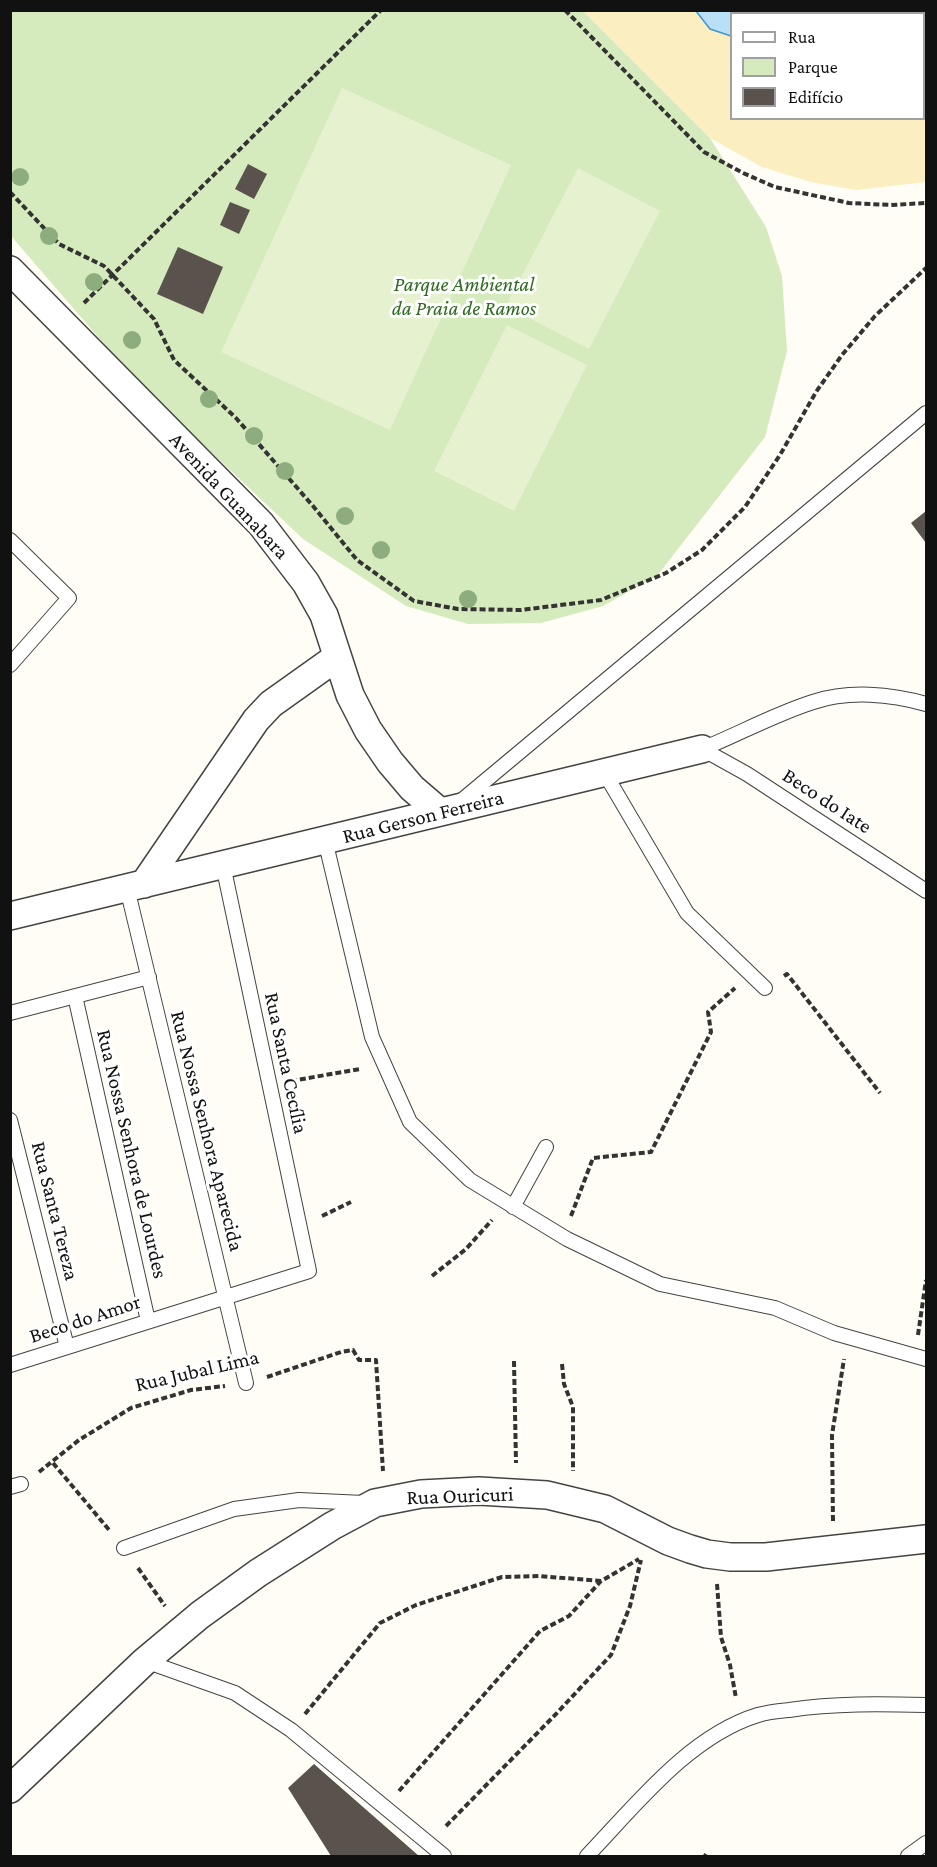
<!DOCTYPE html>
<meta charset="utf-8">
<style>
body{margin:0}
#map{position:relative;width:937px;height:1867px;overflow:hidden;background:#fffdf5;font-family:"Crimson Pro",serif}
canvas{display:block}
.frame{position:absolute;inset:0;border:12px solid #111;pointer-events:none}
.legend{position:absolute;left:730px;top:12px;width:195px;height:108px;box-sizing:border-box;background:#fff;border:2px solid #a0a0a0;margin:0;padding:8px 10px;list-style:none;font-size:18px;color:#111}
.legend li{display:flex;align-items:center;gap:12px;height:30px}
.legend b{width:30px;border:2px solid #a0a0a0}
</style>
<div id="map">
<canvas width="937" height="1867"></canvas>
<div class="frame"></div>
<ul class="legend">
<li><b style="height:8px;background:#fff"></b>Rua</li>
<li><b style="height:16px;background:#d5ebbd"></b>Parque</li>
<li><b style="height:16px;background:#5a524d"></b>Edifício</li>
</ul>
</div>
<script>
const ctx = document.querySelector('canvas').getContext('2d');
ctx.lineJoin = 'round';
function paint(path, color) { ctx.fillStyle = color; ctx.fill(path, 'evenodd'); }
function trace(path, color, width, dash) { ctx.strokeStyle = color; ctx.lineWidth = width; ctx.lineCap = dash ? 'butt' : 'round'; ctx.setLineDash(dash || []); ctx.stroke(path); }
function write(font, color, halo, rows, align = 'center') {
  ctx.font = font + ' "Crimson Pro",serif'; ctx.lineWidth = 6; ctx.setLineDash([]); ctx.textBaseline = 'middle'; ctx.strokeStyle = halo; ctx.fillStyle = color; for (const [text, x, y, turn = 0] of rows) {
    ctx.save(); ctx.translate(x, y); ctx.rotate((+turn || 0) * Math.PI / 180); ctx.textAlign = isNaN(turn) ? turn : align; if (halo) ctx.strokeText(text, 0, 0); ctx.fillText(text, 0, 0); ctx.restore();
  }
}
const green = new Path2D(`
 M10,11H583L710,138L766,227L782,276L787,351L765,437L657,576L603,606L541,623L468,624L406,606L303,539L136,381L11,236Z`);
const sand = new Path2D(`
 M583,11H696L710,29L731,36L732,118H924V53L926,51V182L856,190L811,182L762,167L710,138Z`);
const pitch = new Path2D(`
 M342,88L511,165L390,430L221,352Z
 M578,168L660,211L589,349L506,306Z
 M507,325L587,365L514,511L434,471Z`);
const water = new Path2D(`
 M696,11H926V51L924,53V14H732L731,36L710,29Z`);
const building = new Path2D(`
 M248,164L267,174L254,199L235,189Z
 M230,202L250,210L239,234L220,225Z
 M178,247L223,267L203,314L157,294Z
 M926,511V543L911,523Z
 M314,1764L419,1856H331L288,1788Z`);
const path = new Path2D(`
 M565,10L704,152L743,173L775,187L849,203L891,205L926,203
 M10,192L59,244L104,266L154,319L174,360L236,418L313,506L357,560L414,601L458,609L521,610L601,600L666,573L702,550L745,507L780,455L816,392L842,355L875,316L926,268
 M84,303L381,10
 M784,976L787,974L880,1093
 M291,1081L360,1069
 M322,1216L351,1202
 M571,1216L593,1158L651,1152L711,1032L708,1012L735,988
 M432,1276L466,1249L492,1220
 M918,1335L926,1280
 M514,1361L516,1463
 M562,1364L564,1384L573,1407V1471
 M267,1377L341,1352L353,1350L359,1360H376L383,1471
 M53,1463L110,1531
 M39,1472L79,1440L131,1408L191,1390L225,1386
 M833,1521L832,1435L844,1359
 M138,1568L165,1606
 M717,1584L721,1637L730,1665L736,1698
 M305,1714L380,1623L416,1605L502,1577L539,1576L601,1581
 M399,1791L540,1631L569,1616L601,1581L639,1559
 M446,1826L556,1714L611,1655L630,1606L641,1560
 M705,1856L706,1854`);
const service = new Path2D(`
 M10,540L69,598L10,665
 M702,749L747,774L926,891
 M702,749C739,734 775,714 813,702C849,690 891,694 926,704
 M604,772L687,913L765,988
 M461,801L926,413
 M325,840L372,1037L410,1122L470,1180L567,1239L660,1284L775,1308L834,1333L926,1359
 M127,888L246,1383
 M75,996L148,1321
 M10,1013L149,977
 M10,1120L67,1347
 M513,1207L546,1147
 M10,1365L309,1271L223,865
 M10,1487L21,1484
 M124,1548L234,1509L299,1500L364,1503
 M145,1661L235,1693L291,1730L444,1856
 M587,1856C635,1806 689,1736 758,1715C768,1712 779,1711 789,1710C835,1703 881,1704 926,1705
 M908,1856L926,1843`);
const minor = new Path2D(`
 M10,270L261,524L306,583L324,615L350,695L368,730L390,762L412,788L440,812
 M144,884L256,720L271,704L337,657
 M10,916L702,749
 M10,1789L145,1661L200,1615L258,1573L332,1526L375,1503L421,1494L479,1491L547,1495L605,1509L668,1541L690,1549L707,1554L730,1557H766L926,1539`);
const trees = [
 [20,177],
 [49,236],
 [94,282],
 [132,340],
 [209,399],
 [254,436],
 [285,471],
 [345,516],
 [381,550],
 [468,599]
];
const parkNames = [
 ["Parque Ambiental",464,285],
 ["da Praia de Ramos",464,309]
];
const streetNames = [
 ["Avenida Guanabara",229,496,47],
 ["Beco do Iate",827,801,33],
 ["Rua Gerson Ferreira",423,817,-14],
 ["Rua Santa Cecília",286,1063,78],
 ["Rua Nossa Senhora Aparecida",207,1131,76],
 ["Rua Nossa Senhora de Lourdes",132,1154,77],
 ["Rua Santa Tereza",55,1211,76],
 ["Beco do Amor",85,1319,-18],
 ["Rua Jubal Lima",197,1371,-13],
 ["Rua Ouricuri",460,1496,-2]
];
paint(green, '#d5ebbd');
paint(sand, '#fbeec1');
paint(pitch, '#e6f2cf');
paint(water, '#b9e0f7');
trace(water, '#3f96cf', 1.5);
paint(building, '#5a524d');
trace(service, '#444', 16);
trace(minor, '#444', 30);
trace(path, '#333', 4, [6, 3]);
trace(service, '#fff', 14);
trace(minor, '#fff', 27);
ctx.fillStyle = '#8dad7f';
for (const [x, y] of trees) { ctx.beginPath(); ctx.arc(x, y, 9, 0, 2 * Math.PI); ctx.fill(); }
write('italic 21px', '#2f6b1f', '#fff', parkNames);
write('21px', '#111', '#fff', streetNames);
</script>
